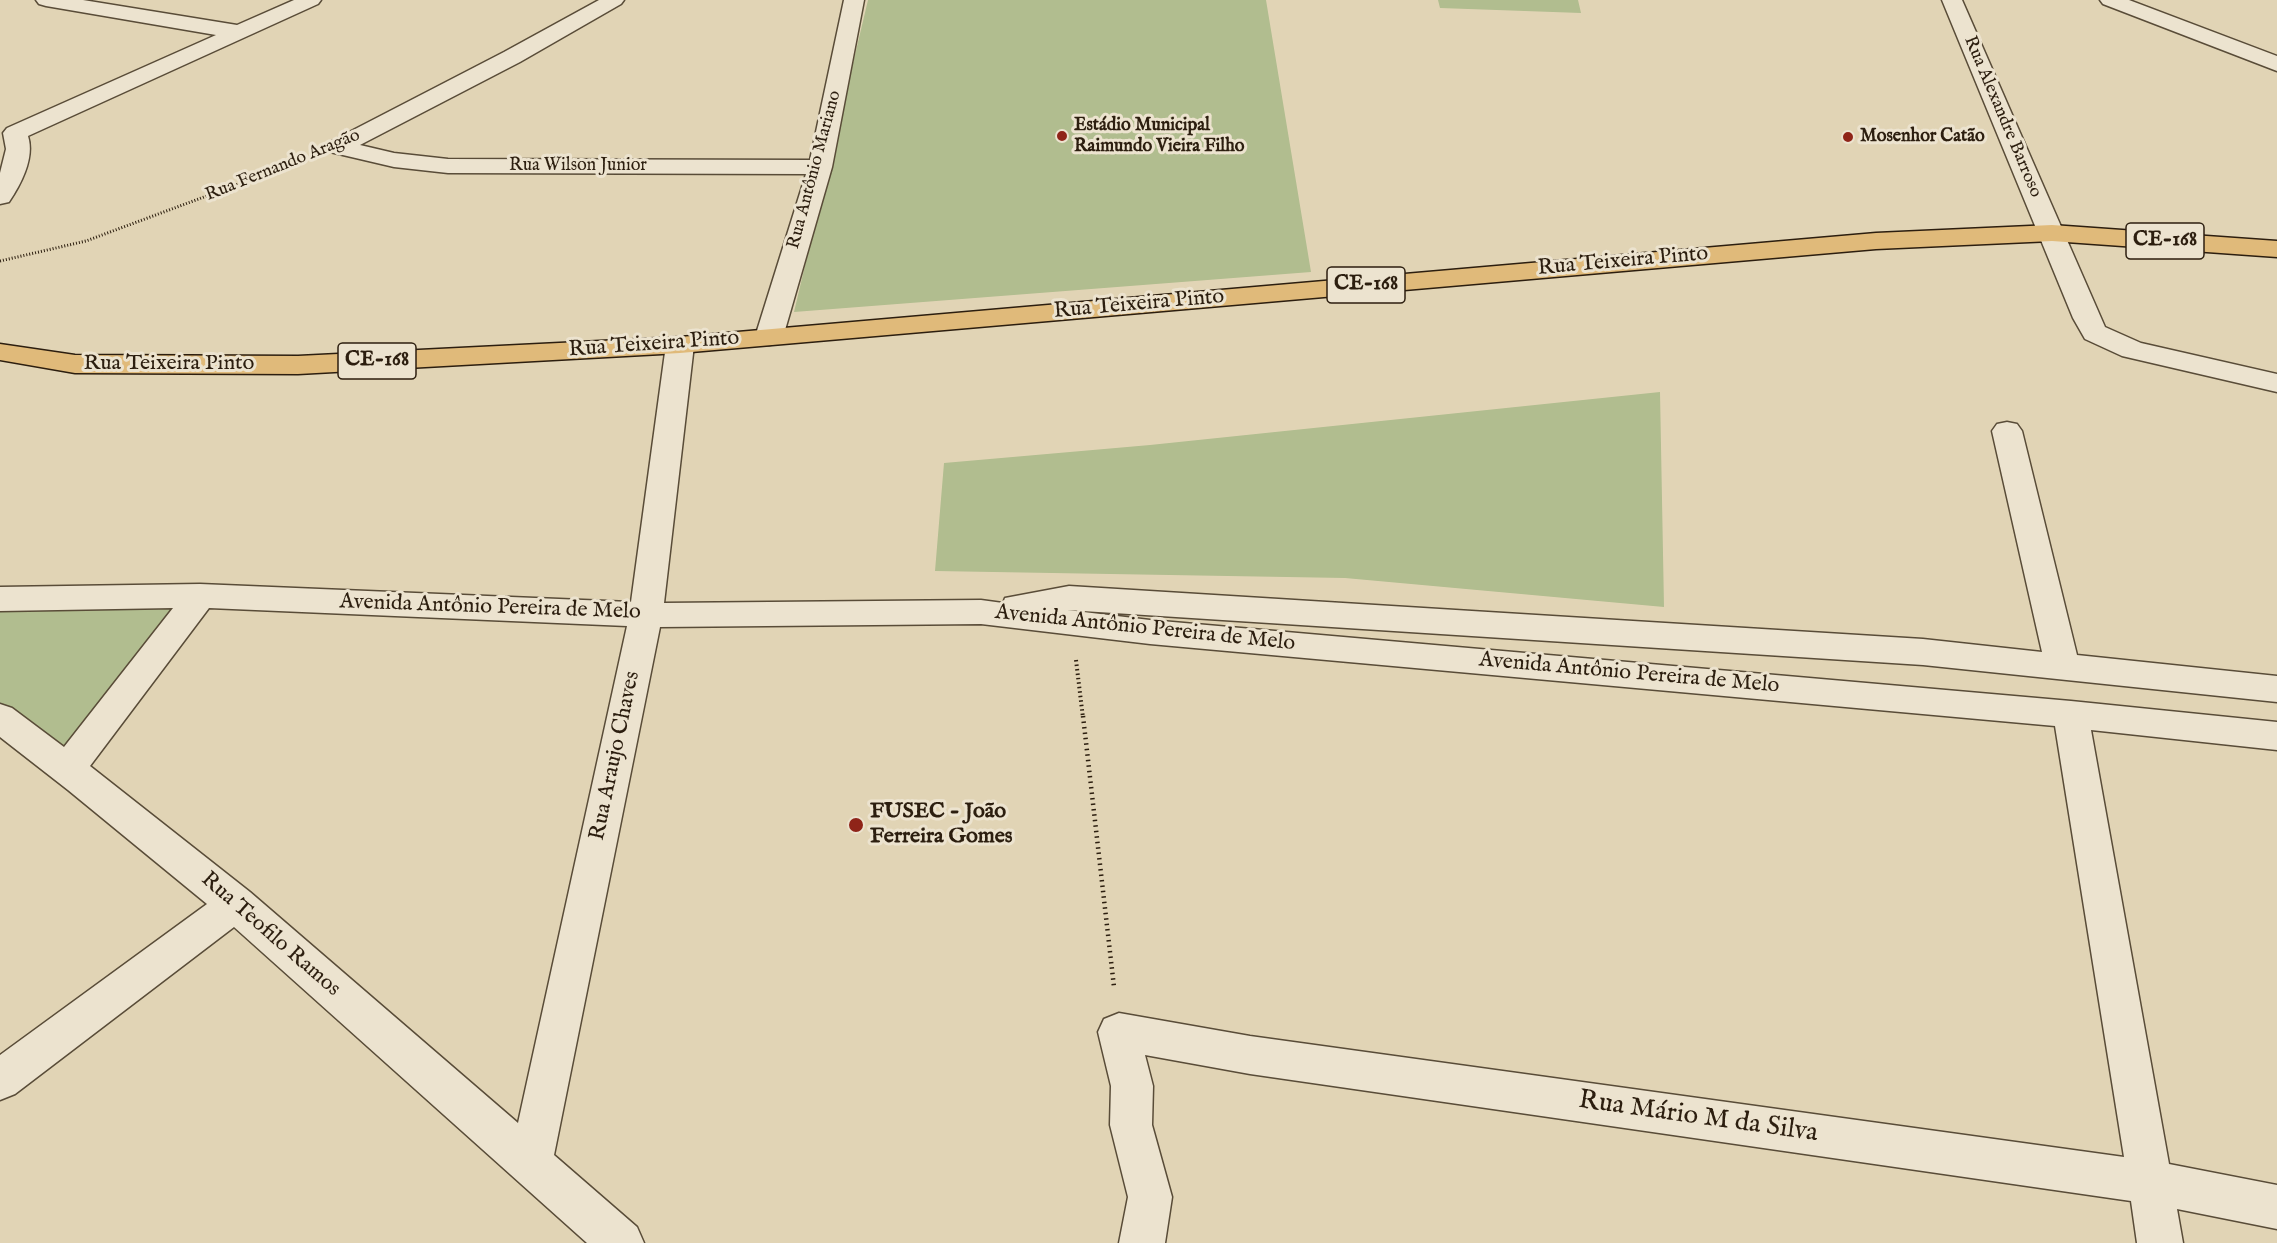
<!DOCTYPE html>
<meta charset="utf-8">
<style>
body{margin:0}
canvas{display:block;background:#e1d4b5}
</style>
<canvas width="2277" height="1243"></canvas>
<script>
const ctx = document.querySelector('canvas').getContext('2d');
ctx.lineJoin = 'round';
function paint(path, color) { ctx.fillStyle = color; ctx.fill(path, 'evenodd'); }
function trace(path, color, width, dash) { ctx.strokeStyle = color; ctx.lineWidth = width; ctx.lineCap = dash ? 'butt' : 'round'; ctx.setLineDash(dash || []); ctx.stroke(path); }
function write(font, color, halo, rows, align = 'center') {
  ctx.font = font + ' "IM FELL English",serif'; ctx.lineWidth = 6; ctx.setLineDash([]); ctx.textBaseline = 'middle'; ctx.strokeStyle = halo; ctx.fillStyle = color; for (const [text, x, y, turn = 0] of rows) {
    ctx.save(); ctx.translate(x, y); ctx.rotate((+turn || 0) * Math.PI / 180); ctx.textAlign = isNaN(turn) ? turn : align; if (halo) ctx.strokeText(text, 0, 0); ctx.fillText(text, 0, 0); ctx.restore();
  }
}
const green = new Path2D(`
 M868,0H1266L1311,272L794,312Z
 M1438,0H1578L1581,13L1440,8Z
 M1660,392L1664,607L1345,578L935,571L944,463L1150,445Z
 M0,604L182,605L66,754L0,703Z`);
const pathFar2 = new Path2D(`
 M0,261L86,241L303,160`);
const pathFar1 = new Path2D(`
 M1076,660L1083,718`);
const path = new Path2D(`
 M1083,716L1114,987`);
const street = new Path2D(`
 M36,0H83L237,25L294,0H321L318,4L28,136C35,158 21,184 9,202L0,204V173L6,149L3,133L7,128L216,35L46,6L39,4Z
 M599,0H624L621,4L520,62L360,145L394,153L448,159L810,160L844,0H864L832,167L783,337L779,343L769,345L759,343L755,337L806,174L448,173L394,167L330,152L326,147L330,142L504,52Z
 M1942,0H1962L2105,327L2141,343L2277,374V392L2122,356L2085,339L2073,318Z
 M2100,0H2129L2277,56V71L2103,4Z
 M680,337L690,339L694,345L664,603L981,600L1003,603L1005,598L1069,586L1923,639L2042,652L1992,431L1997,424L2007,422L2017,424L2022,431L2077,655L2277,676V702L1923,665L1067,610L1150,620L2071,701L2277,722V750L2091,730L2169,1164L2277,1185V1229L2177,1209L2183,1243H2137L2131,1201L1250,1074L1145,1055L1153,1086L1152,1125L1172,1197L1165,1243H1119L1128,1197L1110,1125L1111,1086L1098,1032L1104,1019L1119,1013L1250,1036L2124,1157L2055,726L1150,644L981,624L660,627L554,1155L637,1227L644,1243H587L234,927L15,1094L0,1100V1055L207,904L68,790L0,737V704L12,708L64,747L173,608L0,611V587L200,584L631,602L666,345L670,339ZM209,608L627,626L518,1123L250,892L90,766Z`);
const primary = new Path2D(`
 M2052,225L2277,241V257L2052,241L1876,249L680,353L298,374L75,373L0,360V344L75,355L298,356L680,337L1876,233Z`);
const markers = [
 [1062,136,6,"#8f2418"],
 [1848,137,6,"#8f2418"],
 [856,825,8,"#8f2418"]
];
const farStreetnames = [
 ["Rua Alexandre Barroso",2002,117,67],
 ["Rua Fernando Aragão",283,166,-22],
 ["Rua Wilson Junior",578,166],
 ["Rua Antônio Mariano",815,170,-75]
];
const farPoinames = [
 ["Estádio Municipal",1074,126],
 ["Raimundo Vieira Filho",1074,147],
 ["Mosenhor Catão",1860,137]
];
const shields = [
 [2165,241,78],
 [1366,285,78],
 [377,361,78]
];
const shieldNames = [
 ["CE-168",2165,241],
 ["CE-168",1366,285],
 ["CE-168",377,361]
];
const streetNames = [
 ["Rua Teixeira Pinto",1623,262,-5],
 ["Rua Teixeira Pinto",1139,305,-5],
 ["Rua Teixeira Pinto",654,345,-4],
 ["Rua Teixeira Pinto",169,364],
 ["Avenida Antônio Pereira de Melo",490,608,2],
 ["Avenida Antônio Pereira de Melo",1145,629,6],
 ["Avenida Antônio Pereira de Melo",1629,674,5],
 ["Rua Araujo Chaves",616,756,-78],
 ["Rua Teofilo Ramos",270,935,41]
];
const poiNames = [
 ["FUSEC - João",870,812],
 ["Ferreira Gomes",870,837]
];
const nearStreetnames = [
 ["Rua Mário M da Silva",1698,1118,8]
];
paint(green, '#b1bd8f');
trace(street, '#594c38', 3);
trace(primary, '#2c1e0f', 3);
trace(pathFar2, '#2c1e0f', 3, [1, 2]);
trace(pathFar1, '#2c1e0f', 4, [1.5, 3]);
trace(path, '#2c1e0f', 4.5, [1.5, 4]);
paint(street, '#ece3cf');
paint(primary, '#e0ba7a');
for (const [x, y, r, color] of markers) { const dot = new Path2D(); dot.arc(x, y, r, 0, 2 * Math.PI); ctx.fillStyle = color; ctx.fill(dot); trace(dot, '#ece3cf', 2); }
write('18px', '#2c1e0f', '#ece3cf', farStreetnames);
write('bold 18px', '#2c1e0f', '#ece3cf', farPoinames, 'left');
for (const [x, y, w] of shields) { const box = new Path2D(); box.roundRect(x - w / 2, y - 18, w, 36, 4.5); ctx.fillStyle = '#ece3cf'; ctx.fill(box); trace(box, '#2c1e0f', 1.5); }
write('bold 21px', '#2c1e0f', null, shieldNames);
write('22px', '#2c1e0f', '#ece3cf', streetNames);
write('bold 22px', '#2c1e0f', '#ece3cf', poiNames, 'left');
write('27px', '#2c1e0f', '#ece3cf', nearStreetnames);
</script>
